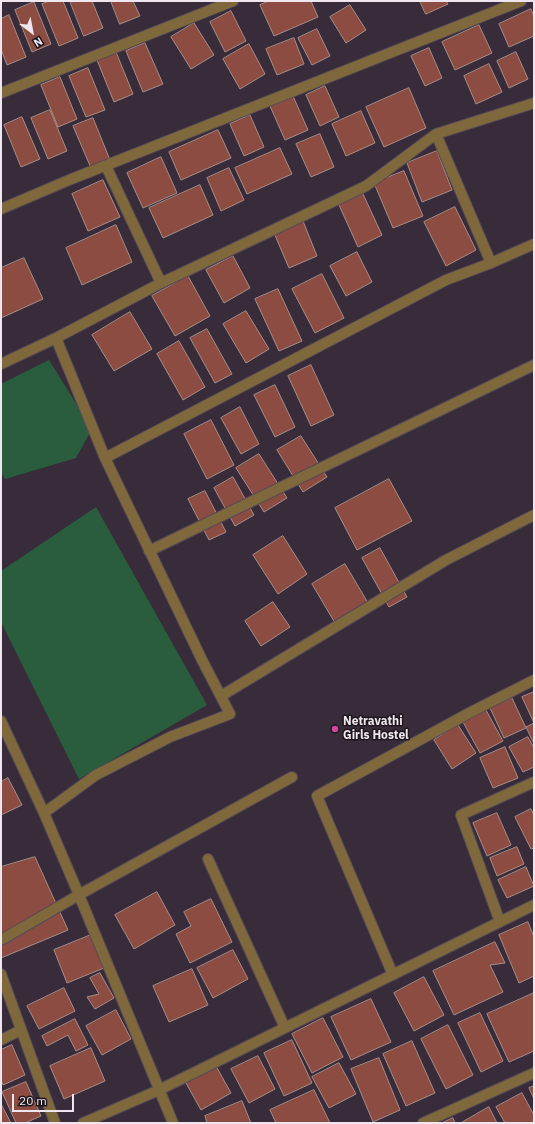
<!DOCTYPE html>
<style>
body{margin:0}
#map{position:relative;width:535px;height:1124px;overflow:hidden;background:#392c3a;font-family:"IBM Plex Sans",sans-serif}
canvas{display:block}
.frame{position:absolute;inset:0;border:2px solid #efe6ef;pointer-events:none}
.north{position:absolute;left:12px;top:12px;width:40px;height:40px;-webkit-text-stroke:3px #1d171d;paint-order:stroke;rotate:148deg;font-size:11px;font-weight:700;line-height:16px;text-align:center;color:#efe6ef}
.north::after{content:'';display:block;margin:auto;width:14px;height:18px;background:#efe6ef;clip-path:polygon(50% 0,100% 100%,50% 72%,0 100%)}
.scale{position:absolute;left:12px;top:1094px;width:62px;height:18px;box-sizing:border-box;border:2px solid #efe6ef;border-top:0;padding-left:5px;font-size:12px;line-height:14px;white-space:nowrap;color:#efe6ef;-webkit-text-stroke:3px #1d171d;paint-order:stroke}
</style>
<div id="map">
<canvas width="535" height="1124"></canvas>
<div class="frame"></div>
<div class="north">N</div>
<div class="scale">20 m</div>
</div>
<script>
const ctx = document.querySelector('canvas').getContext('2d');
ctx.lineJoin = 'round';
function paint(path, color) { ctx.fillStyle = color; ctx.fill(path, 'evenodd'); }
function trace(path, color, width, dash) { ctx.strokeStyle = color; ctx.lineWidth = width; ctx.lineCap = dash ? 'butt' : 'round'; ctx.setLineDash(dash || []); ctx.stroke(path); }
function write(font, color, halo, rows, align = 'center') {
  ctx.font = font + ' "IBM Plex Sans",sans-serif'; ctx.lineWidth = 3; ctx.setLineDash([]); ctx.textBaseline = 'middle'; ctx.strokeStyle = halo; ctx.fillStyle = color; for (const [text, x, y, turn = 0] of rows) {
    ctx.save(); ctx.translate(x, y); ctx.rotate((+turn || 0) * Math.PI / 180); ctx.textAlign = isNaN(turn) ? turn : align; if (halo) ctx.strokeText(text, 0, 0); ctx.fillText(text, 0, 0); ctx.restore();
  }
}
const green = new Path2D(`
 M49,360L92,429L76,458L5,479L1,473V384Z
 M96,507L207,705L79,779L1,622V571Z`);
const building = new Path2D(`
 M50,1H63L78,38L59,46L42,4Z
 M70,1H92L103,28L84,36Z
 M111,1H133L140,16L120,24Z
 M269,1H311L318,17L274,36L260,5Z
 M420,1H446L448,4L426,14Z
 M34,2L51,44L32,52L15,10Z
 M350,5L366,30L346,43L330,17Z
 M531,9L534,17V36L509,47L499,24Z
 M231,11L246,41L225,52L210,22Z
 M9,15L26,57L7,65L1,49V19Z
 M194,23L214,55L191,69L171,37Z
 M479,25L492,53L455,70L442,42Z
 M317,29L330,56L312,65L298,38Z
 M294,38L304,64L277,75L266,49Z
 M145,43L163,84L143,92L126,51Z
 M249,44L265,74L240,89L223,59Z
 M429,48L442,78L425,86L411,56Z
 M116,52L133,94L114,102L97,60Z
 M516,52L528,79L509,88L497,61Z
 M489,64L502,92L476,104L464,76Z
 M88,68L105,110L86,117L69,76Z
 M60,77L77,119L58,127L41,85Z
 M325,86L339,117L320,126L306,95Z
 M409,88L426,128L384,147L366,107Z
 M293,96L308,130L285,140L270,106Z
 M50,110L67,151L48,159L31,118Z
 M361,111L375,143L346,156L332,124Z
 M250,115L264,147L244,156L230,124Z
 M22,117L40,159L21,167L4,125Z
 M93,118L110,160L91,168L73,126Z
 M218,130L231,158L181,180L169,152Z
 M320,134L334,167L311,177L296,144Z
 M280,148L292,174L247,194L235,168Z
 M437,151L452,190L422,202L407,163Z
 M161,157L177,193L143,208L127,173Z
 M229,168L244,200L221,211L207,178Z
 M404,171L423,216L393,228L374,183Z
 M103,180L120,217L88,231L72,194Z
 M200,185L213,215L163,238L149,208Z
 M363,194L382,235L358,247L339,205Z
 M455,207L476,250L446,266L424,222Z
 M303,221L317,256L289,268L274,233Z
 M116,225L132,262L82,285L66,248Z
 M357,252L372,282L346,296L330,266Z
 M233,256L250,288L224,303L206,270Z
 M24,258L43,299L1,318V268Z
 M322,274L344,318L315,333L292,289Z
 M188,276L210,316L175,336L152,296Z
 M278,289L302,341L279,351L255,299Z
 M246,311L269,349L246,363L223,324Z
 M130,312L152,349L114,371L92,335Z
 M207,329L232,374L215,383L190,338Z
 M179,341L205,387L183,400L157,354Z
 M311,365L334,415L311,426L288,376Z
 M275,385L295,427L275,437L254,395Z
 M240,407L259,444L241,454L221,418Z
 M211,420L234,465L207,479L184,434Z
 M301,436L327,477L303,492L277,450Z
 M259,454L287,498L264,512L236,468Z
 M233,477L254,515L235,526L214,488Z
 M389,479L412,521L357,550L335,508Z
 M205,491L226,532L209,540L188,499Z
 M283,536L307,574L278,594L253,555Z
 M380,548L407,597L389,607L362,558Z
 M345,564L371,608L338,628L312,584Z
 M273,602L290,627L261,646L245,621Z
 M534,692V744L526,727L534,723L522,697Z
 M512,698L526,728L504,738L490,708Z
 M486,710L503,741L480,753L463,722Z
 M458,725L476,753L452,769L434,740Z
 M528,737L534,748V767L523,772L509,747Z
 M505,747L518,778L493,788L480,758Z
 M8,778L22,805L1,815V782Z
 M531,809L534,815V848L531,849L515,817Z
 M497,813L511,845L487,856L473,823Z
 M517,847L524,864L497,876L490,858Z
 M35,857L68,930L1,958V867Z
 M526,867L534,886L507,898L498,880Z
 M157,892L175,925L134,949L115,915Z
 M211,899L232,942L190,963L176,934L191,926L184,912Z
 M528,922L534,937V976L519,983L499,935Z
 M91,935L104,968L67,983L54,950Z
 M495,942L505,963L490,965L503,992L454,1015L433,971Z
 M233,950L248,979L213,998L197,968Z
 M192,969L208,1005L169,1022L153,986Z
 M100,973L114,998L95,1009L87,997L99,994L90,978Z
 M424,977L444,1015L414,1031L394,993Z
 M64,988L75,1011L39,1029L27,1006Z
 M534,993V1051L509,1062L487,1014Z
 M371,999L391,1042L351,1060L331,1017Z
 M116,1010L131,1039L102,1055L86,1026Z
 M480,1013L503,1061L481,1072L458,1023Z
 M323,1018L343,1057L312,1073L292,1034Z
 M75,1019L88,1045L76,1051L68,1035L47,1046L42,1036Z
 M448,1025L473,1075L446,1089L421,1039Z
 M292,1040L312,1083L284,1096L264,1053Z
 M412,1041L435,1093L406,1106L383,1054Z
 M12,1045L25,1075L3,1085L1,1080V1050Z
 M91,1048L105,1081L64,1099L50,1066Z
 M258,1056L275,1089L249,1103L231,1069Z
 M379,1058L400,1110L373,1122L351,1069Z
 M339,1063L356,1094L329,1108L312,1077Z
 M216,1066L231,1093L201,1110L186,1083Z
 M26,1082L41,1116L25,1123H16L2,1092Z
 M534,1086V1099L529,1088Z
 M314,1090L330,1123H276L270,1110Z
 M522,1093L534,1115V1123H505L496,1107Z
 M242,1101L251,1123H207L205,1116Z
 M1,1104L11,1123H1Z
 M489,1107L497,1123H461Z
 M453,1118L455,1123H442Z`);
const minor = new Path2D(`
 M1,93L233,1
 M436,134L491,263
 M106,166L161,283
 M1,209L69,180L521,1
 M1,364L56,338
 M105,458L446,280L491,263L534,244
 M149,551L534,365
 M221,696L446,560L534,515
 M1,721L44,813L79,895L173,1123
 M44,813L96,775L170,737L230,714L202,660L105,458L56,338L161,283L366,186L436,134L534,103
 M208,859L285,1028
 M500,922L461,815L534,782
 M1,940L84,892L292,777
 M1,974L55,1123
 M393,975L317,796L471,712L534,680
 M1,1040L21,1030
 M83,1123L159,1090L534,905
 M423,1123L534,1073`);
const markers = [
 [335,729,4,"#d1479c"]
];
const poiNames = [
 ["Netravathi",343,722],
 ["Girls Hostel",343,736]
];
paint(green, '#2a5d3e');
paint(building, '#8d4c41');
trace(building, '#a78e89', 1);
trace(minor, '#564a57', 12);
trace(minor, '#7e683c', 10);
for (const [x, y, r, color] of markers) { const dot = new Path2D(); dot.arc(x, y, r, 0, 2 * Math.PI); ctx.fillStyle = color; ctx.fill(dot); trace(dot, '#1d171d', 1.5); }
write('bold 12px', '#efe6ef', '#1d171d', poiNames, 'left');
</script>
